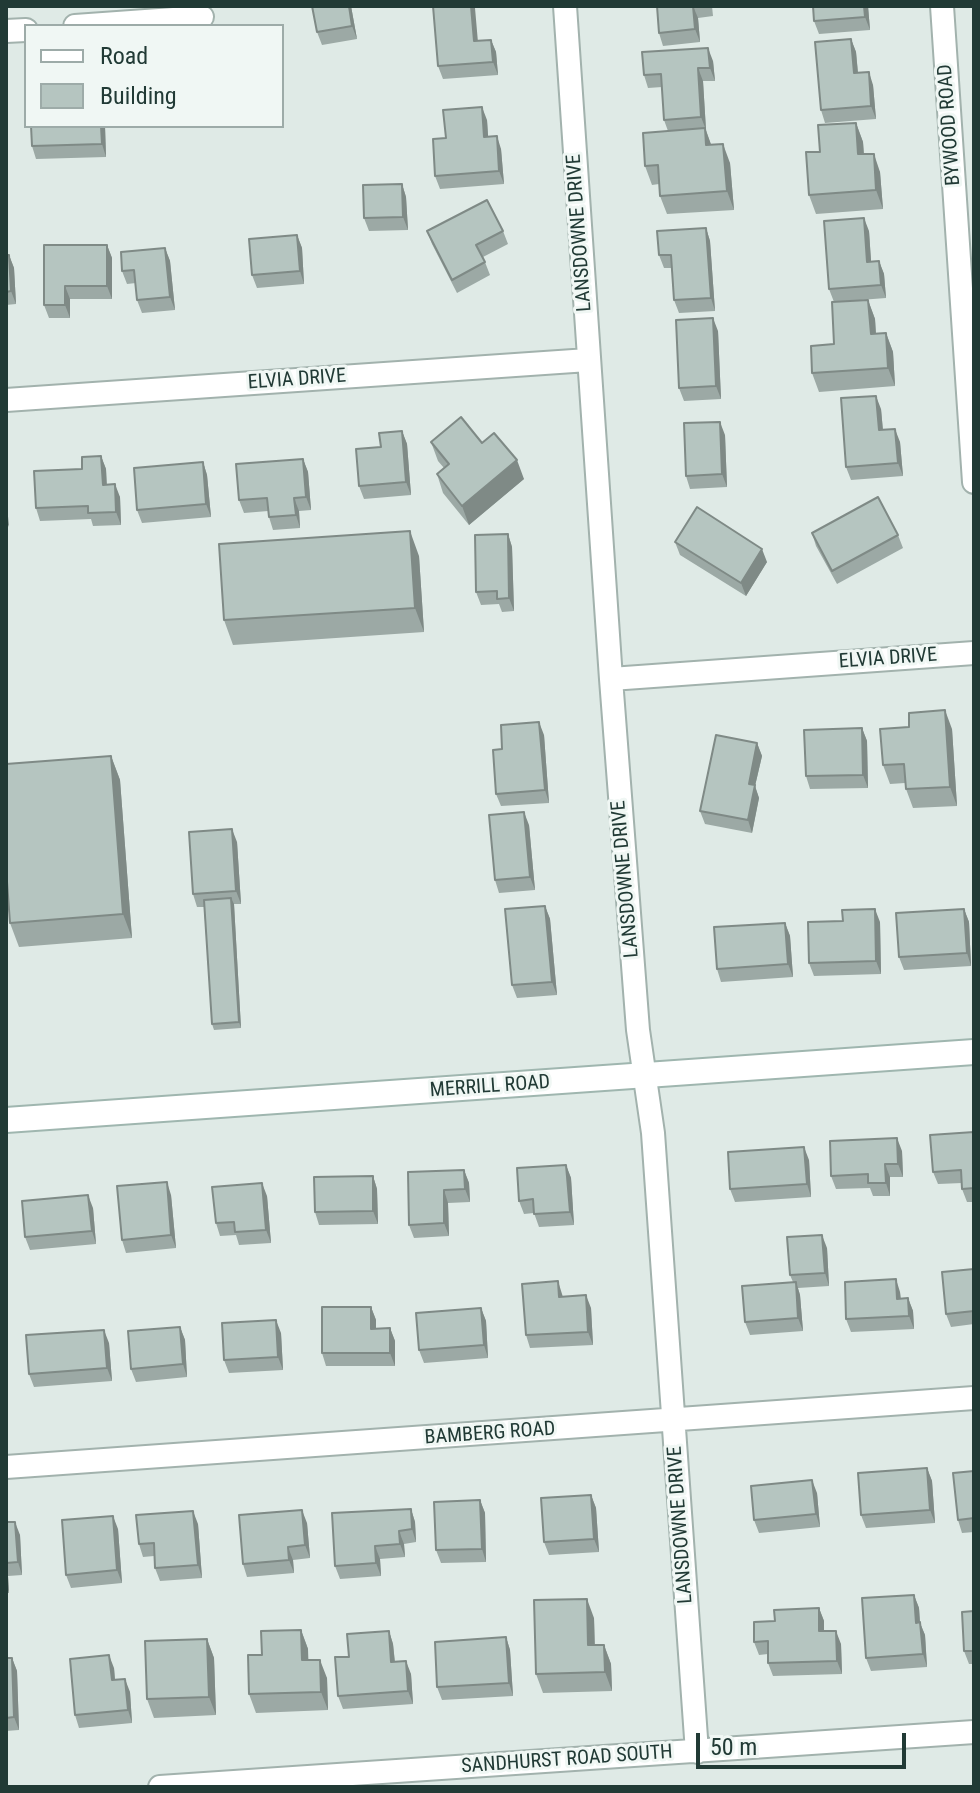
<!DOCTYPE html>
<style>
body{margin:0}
#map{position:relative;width:980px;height:1793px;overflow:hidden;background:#dfeae6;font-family:"Roboto Condensed",sans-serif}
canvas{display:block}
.frame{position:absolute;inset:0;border:8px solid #213a35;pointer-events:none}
.legend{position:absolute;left:24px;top:24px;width:260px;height:104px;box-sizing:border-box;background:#f0f7f4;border:2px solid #9daba8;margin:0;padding:10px 14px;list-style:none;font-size:24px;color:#213a35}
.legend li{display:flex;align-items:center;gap:16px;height:40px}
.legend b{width:40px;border:2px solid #9daba8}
.scale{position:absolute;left:696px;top:1733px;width:210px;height:36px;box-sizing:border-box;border:4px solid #213a35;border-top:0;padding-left:10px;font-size:24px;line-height:28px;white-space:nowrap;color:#213a35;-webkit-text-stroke:6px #f0f7f4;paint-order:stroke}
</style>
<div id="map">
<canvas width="980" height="1793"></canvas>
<div class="frame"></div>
<ul class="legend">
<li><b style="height:10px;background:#fff"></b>Road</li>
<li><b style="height:22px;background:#b5c5c0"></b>Building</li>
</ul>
<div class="scale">50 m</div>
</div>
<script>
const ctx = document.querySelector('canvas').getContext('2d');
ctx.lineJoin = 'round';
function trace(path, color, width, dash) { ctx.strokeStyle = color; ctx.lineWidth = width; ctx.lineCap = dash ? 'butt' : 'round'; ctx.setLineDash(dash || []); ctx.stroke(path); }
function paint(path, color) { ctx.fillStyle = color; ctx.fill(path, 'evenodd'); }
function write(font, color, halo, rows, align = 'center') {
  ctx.font = font + ' "Roboto Condensed",sans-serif'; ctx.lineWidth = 6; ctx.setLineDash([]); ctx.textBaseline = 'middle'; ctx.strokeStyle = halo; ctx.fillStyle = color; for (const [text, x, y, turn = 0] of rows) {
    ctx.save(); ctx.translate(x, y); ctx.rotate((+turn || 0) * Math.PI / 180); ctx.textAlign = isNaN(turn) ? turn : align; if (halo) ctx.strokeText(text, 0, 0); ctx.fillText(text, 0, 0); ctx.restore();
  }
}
const minor = new Path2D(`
 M565,6L611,679L638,1030L653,1133L697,1752
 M942,6L974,482
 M75,26L202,17
 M6,31L26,30
 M6,400L588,360
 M611,679L974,653
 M6,1467L974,1398
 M160,1787L974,1732`);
const secondary = new Path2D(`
 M6,1120L974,1052`);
const wall = new Path2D(`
 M312,6H351L357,39L322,45L317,32Z
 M433,6H474L477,41L491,40L496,52L498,75L443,79L438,66Z
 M657,6H712L713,16L698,18L700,42L663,46L659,33Z
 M813,6H868L870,30L819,34L814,21Z
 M851,39L856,52L858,72L873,85L876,119L825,123L821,110Z
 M713,61L715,81H703L706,130L711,145L730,163L734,210L667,214L660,196L659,184L652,185L645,166L668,131L664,120L662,87L648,88L644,75Z
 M487,120L488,136L501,149L504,184L440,189L435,176L446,138Z
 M856,123L863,142L864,154L880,172L883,209L816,214L809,195L820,152Z
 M105,126L106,157L36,159L32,146Z
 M402,184L406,197L408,230L369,231L364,218Z
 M706,228L710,241L715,311L679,313L674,300L672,268H664L659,255Z
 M427,231H503L508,244L483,257L490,275L457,293L432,244Z
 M869,231L871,262L879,261L884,274L886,298L834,302L829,289Z
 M297,235L302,248L304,284L257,288L252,275Z
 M107,245L112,258V299H70V318H49L44,305Z
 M165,248L170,261L175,310L142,313L137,300L136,283L127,284L122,271Z
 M6,255H9L14,268L16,304L6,305Z
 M868,300L875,319L876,334L886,333L893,352L895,386L819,392L812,373Z
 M718,331L721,399L684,401L679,388Z
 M881,409L883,430L900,442L903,476L851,480L846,467Z
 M402,431L407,444L411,495L364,499L359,486Z
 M725,435L727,487L690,489L686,476Z
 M431,442L482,443L524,479L469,525L443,493L437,474L444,468L438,461Z
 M101,456L106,469L107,484L120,497L121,525L93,526L91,519L40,521L36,508L82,469Z
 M303,459L308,472L311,510L299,511L300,528L273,530L269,517L268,511L244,513L239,500Z
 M203,462L207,475L211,517L142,523L137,510Z
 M812,533L898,535L903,548L837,584L816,546Z
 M508,534L512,547L514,611L502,612L499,604L481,605L476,592Z
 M675,542L767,562L746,596L680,555Z
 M419,556L424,632L233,645L224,620Z
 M862,728L867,741L868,788L810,789L806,776Z
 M952,729L957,806L913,808L906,789L905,783L890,784L883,765Z
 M544,735L549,803L501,806L496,794L502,749Z
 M757,743L762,756L755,786L759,798L752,833L705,824L700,811Z
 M111,756L120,780L132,938L19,947L10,923Z
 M529,825L535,890L499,893L495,880Z
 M237,842L241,904H234L241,1028L214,1030L212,1024L204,907H197L193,894Z
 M545,906L550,919L557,995L517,998L512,985Z
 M964,909L969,922L971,966L904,970L899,957Z
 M843,921L880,922L881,974L814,976L809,963Z
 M785,923L790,936L793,977L721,982L717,969Z
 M974,1132V1202H967L962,1189V1183L938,1184L933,1172Z
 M902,1151L903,1177H890V1196H873L870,1188L836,1189L831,1176Z
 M809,1160L811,1197L735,1202L730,1189Z
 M566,1165L571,1178L574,1225L539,1227L534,1213L524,1214L519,1201Z
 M464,1170L469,1183L470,1202L448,1203L449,1236L414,1238L409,1225Z
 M373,1176L377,1189L378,1224L319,1225L315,1212Z
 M171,1195L176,1248L126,1253L122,1240Z
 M267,1196L271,1243L239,1245L236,1235L220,1236L216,1223Z
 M93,1208L96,1244L30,1250L25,1237Z
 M827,1248L829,1286L798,1288L800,1295L803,1331L750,1335L745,1322L793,1282L790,1275Z
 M974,1269V1324L951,1327L946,1314Z
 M900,1292L901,1298H908L913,1311L914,1329L851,1332L846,1319Z
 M562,1294L563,1297L591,1308L593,1345L530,1348L526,1335Z
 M371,1307L376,1320V1329L390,1328L395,1341V1366H326L322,1353Z
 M481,1308L486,1321L488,1358L424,1363L419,1350Z
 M180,1327L185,1340L187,1377L136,1382L131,1369Z
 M281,1333L283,1370L229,1373L224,1360Z
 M109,1343L112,1381L34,1387L29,1374Z
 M927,1468L932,1481L935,1523L866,1528L861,1515Z
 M974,1471V1532L962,1533L958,1520Z
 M817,1493L820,1527L759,1533L754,1520Z
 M591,1495L596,1508L599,1552L549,1555L544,1542Z
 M480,1500L485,1513L486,1562L441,1563L436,1550Z
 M411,1509L415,1522L416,1542L404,1544L405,1557L380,1559L381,1576L340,1579L335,1566Z
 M6,1522L20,1535L22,1575L8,1576L9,1593H6Z
 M307,1523L310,1558L293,1560L294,1573L247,1577L243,1564Z
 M198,1524L202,1578L160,1581L155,1568L154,1556L143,1557L139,1544Z
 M118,1529L122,1583L71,1588L66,1575Z
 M914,1595L919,1608L920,1623L925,1635L927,1667L871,1671L866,1658Z
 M819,1608L824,1621V1631L841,1644L842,1674L773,1676L768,1663V1654L759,1655L754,1642L775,1621Z
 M974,1611V1664H969L964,1651Z
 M594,1618L595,1645H604L611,1664L612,1691L543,1693L536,1674Z
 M301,1630L308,1649V1660L327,1678L328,1710L256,1713L249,1694Z
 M389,1631L393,1644L395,1662L411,1674L413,1704L343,1709L338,1696L349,1657Z
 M506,1637L510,1650L513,1696L442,1700L437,1687Z
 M207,1639L214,1658L216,1715L154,1718L147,1699Z
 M6,1658H12L17,1671L19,1730L6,1731Z
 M114,1668L115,1680L130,1692L132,1723L79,1728L75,1715Z`);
const shadedWall = new Path2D(`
 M349,6H351L357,39L352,26Z
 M471,6H474L475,8L479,54L474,41Z
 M693,6L698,18L700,42L695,29Z
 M864,6H868L870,30L865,17Z
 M851,39L856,52L859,86L854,73Z
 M491,40L496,52L498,75L493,62Z
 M708,48L713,61L715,81L710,68Z
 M698,68L703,81L706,130L701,117Z
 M869,72L873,85L876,119L871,106Z
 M482,107L487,120L489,150L484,137Z
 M856,123L863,142L865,173L858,154Z
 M101,126H105L106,157L102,144Z
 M705,128L712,147L706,145Z
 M497,136L501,149L504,184L499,171Z
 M723,144L730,163L734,210L727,191Z
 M874,154L880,172L883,209L876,190Z
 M402,184L406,197L408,230L403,217Z
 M864,218L869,231L872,275L867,262Z
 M706,228L710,241L715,311L711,298Z
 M297,235L302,248L304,284L300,271Z
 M107,245L112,258V299L107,286Z
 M165,248L170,261L175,310L170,297Z
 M9,255L14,268L16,304L11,291Z
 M879,261L884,274L886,298L881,285Z
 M65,286L70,299V318L65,305Z
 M868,300L875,319L877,353L871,334Z
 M713,318L718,331L721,399L716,386Z
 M886,333L893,352L895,386L888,368Z
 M876,396L881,409L884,443L879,430Z
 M720,422L725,435L727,487L722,474Z
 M895,429L900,442L903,476L898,463Z
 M402,431L407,444L411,495L406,482Z
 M101,456L106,469L107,498L103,485Z
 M303,459L308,472L311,510L306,497Z
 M517,460L524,479L469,525L462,506Z
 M203,462L207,475L211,517L206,504Z
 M115,484L120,497L121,525L116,512Z
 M6,495L9,527L6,520Z
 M294,498L299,511L300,528L296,515Z
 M410,531L419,556L424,632L415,608Z
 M508,534L512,547L514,611L509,598Z
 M762,549L767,562L746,596L741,583Z
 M945,710L952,729L957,806L950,787Z
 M539,722L544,735L549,803L545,790Z
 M862,728L867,741L868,788L863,775Z
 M757,743L762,756L755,786L759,798L752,833L748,820L749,784Z
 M111,756L120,780L132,938L123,914Z
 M524,812L529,825L535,890L530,877Z
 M232,829L237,842L241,904L236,891Z
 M231,898L234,904L241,1028L239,1022Z
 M545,906L550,919L557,995L552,982Z
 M875,909L880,922L881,974L876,961Z
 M964,909L969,922L971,966L967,953Z
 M785,923L790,936L793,977L788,964Z
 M897,1138L902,1151L903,1177L898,1164Z
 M804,1147L809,1160L811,1197L807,1184Z
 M885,1164L890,1177V1196L886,1183Z
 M566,1165L571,1178L574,1225L570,1212Z
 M464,1170L469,1183L470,1202L465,1189Z
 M373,1176L377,1189L378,1224L373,1211Z
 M167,1182L171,1195L176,1248L171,1235Z
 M262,1183L267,1196L271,1243L266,1230Z
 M444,1190L448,1203L449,1236L444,1223Z
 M88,1195L93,1208L96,1244L92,1231Z
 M822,1235L827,1248L829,1286L825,1273Z
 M896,1279L900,1292L901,1312L897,1299Z
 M558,1281L562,1294L564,1310L559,1297Z
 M796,1282L800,1295L803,1331L798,1318Z
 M586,1295L591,1308L593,1345L588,1332Z
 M908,1298L913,1311L914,1329L909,1316Z
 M371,1307L376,1320V1342L371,1329Z
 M481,1308L486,1321L488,1358L484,1345Z
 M276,1320L281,1333L283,1370L278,1357Z
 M180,1327L185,1340L187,1377L183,1364Z
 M390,1328L395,1341V1366L390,1353Z
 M104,1330L109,1343L112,1381L107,1368Z
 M927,1468L932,1481L935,1523L930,1510Z
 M812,1480L817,1493L820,1527L816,1514Z
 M591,1495L596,1508L599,1552L594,1539Z
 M480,1500L485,1513L486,1562L482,1549Z
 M411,1509L415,1522L416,1542L412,1529Z
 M302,1510L307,1523L310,1558L305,1545Z
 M193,1511L198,1524L202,1578L198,1565Z
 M113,1516L118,1529L122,1583L117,1570Z
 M15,1522L20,1535L22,1575L18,1562Z
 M399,1531L404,1544L405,1557L400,1544Z
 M375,1546L380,1559L381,1576L376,1563Z
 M288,1547L293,1560L294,1573L289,1560Z
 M6,1571L8,1576L9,1593L6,1584Z
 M914,1595L919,1608L920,1623L925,1635L927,1667L923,1654L916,1623Z
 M587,1599L594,1618L595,1664L588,1645Z
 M819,1608L824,1621V1644L819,1631Z
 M301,1630L308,1649L309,1679L302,1660Z
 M389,1631L393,1644L396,1675L391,1662Z
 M836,1631L841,1644L842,1674L837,1661Z
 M506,1637L510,1650L513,1696L509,1683Z
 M207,1639L214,1658L216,1715L209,1697Z
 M604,1645L611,1664L612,1691L605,1672Z
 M109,1655L114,1668L116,1693L112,1680Z
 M12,1658L17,1671L19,1730L14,1717Z
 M320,1660L327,1678L328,1710L321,1692Z
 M406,1661L411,1674L413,1704L408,1691Z
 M125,1679L130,1692L132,1723L128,1710Z`);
const building = new Path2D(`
 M312,6H349L352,26L317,32Z
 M433,6H471L474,41L491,40L493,62L438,66Z
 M657,6H693L695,29L659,33Z
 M813,6H864L865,17L814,21Z
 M851,39L854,73L869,72L871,106L821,110L815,42Z
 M708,48L710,68H698L701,117L664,120L661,74L644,75L642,52Z
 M482,107L484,137L497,136L499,171L435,176L433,139L446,138L443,110Z
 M856,123L858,154H874L876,190L809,195L806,152H820L818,125Z
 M31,126H101L102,144L32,146Z
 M705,128L706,145L723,144L727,191L660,196L658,165L645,166L643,133Z
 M402,184L403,217L364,218L363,185Z
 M487,200L503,231L476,245L485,262L452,280L427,231Z
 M864,218L867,262L879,261L881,285L829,289L824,221Z
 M706,228L711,298L674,300L671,255H659L657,231Z
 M297,235L300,271L252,275L249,239Z
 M44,245H107V286H65V305H44Z
 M165,248L170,297L137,300L134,270L122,271L121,252Z
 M6,255H9L11,291L6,292Z
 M868,300L871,334L886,333L888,368L812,373L811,346L834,344L832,302Z
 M713,318L716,386L679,388L676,320Z
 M876,396L879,430L895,429L898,463L846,467L841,398Z
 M461,417L482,443L494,433L517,460L462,506L437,474L449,464L431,442Z
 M720,422L722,474L686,476L684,423Z
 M402,431L406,482L359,486L356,449L381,447L379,433Z
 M101,456L103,485L115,484L116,512L88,513V506L36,508L34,471L82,469V457Z
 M303,459L306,497L294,498L296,515L269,517L267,498L239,500L236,464Z
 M203,462L206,504L137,510L134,468Z
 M878,497L898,535L832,571L812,533Z
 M697,507L762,549L741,583L675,542Z
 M410,531L415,608L224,620L219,544Z
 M508,534L509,598L497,599V591L476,592L475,535Z
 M945,710L950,787L906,789L904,764L883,765L880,729L909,727V713Z
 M539,722L545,790L496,794L493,750L502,749L501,725Z
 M862,728L863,775L806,776L804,730Z
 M716,735L757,743L749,784L755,785L748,820L700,811Z
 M111,756L123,914L10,923L6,868V764Z
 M524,812L530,877L495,880L489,815Z
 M232,829L236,891L193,894L189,832Z
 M231,898L239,1022L212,1024L204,900Z
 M545,906L552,982L512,985L505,909Z
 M875,909L876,961L809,963L808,922L843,921L842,910Z
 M964,909L967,953L899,957L896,913Z
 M785,923L788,964L717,969L714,927Z
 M974,1132V1188L962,1189L961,1170L933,1172L930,1135Z
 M897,1138L898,1164H885L886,1183H868V1174L831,1176L830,1141Z
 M804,1147L807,1184L730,1189L728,1152Z
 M566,1165L570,1212L534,1214L533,1199L519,1201L517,1168Z
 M464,1170L465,1189L444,1190V1223L409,1225L408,1172Z
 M373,1176V1211L315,1212L314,1177Z
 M167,1182L171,1235L122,1240L117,1186Z
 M262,1183L266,1230L235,1232L234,1222L216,1223L212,1187Z
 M88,1195L92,1231L25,1237L22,1201Z
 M822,1235L825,1273L790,1275L787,1237Z
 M974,1269V1311L946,1314L942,1272Z
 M896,1279L897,1299L908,1298L909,1316L846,1319L845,1282Z
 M558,1281L559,1297L586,1295L588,1332L526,1335L522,1284Z
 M796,1282L798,1318L745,1322L742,1286Z
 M322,1307H371V1329L390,1328V1353H322Z
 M481,1308L484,1345L419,1350L416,1313Z
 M276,1320L278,1357L224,1360L222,1323Z
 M180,1327L183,1364L131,1369L128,1331Z
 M104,1330L107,1368L29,1374L26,1335Z
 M927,1468L930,1510L861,1515L858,1473Z
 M974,1471V1518L958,1520L953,1473Z
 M812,1480L816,1514L754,1520L751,1486Z
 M591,1495L594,1539L544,1542L541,1498Z
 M480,1500L482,1549L436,1550L434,1502Z
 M411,1509L412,1529L399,1531L400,1544L375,1546L376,1563L335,1566L332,1513Z
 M302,1510L305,1545L288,1547L289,1560L243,1564L239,1515Z
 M193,1511L198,1565L155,1568L154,1543L139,1544L136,1515Z
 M113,1516L117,1570L66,1575L62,1520Z
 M6,1522H15L18,1562L6,1563Z
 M914,1595L916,1623L920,1622L923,1654L866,1658L862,1598Z
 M587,1599L588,1645H604L605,1672L536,1674L534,1600Z
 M819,1608V1631H836L837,1661L768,1663V1641L754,1642V1622L775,1621L774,1610Z
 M974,1611V1651H964L962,1612Z
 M301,1630L302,1660H320L321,1692L249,1694L248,1655H262L261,1631Z
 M389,1631L391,1662L406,1661L408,1691L338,1696L335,1657H349L347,1634Z
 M506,1637L509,1683L437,1687L435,1642Z
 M207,1639L209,1697L147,1699L145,1641Z
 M109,1655L112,1680L125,1679L128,1710L75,1715L70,1659Z
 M6,1658H12L14,1717L6,1718Z`);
const streetNames = [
 ["BYWOOD ROAD",950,125,-94],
 ["LANSDOWNE DRIVE",580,233,-94],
 ["ELVIA DRIVE",297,380,-4],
 ["ELVIA DRIVE",888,659,-4],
 ["LANSDOWNE DRIVE",626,879,-95],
 ["MERRILL ROAD",490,1087,-4],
 ["BAMBERG ROAD",490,1434,-4],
 ["LANSDOWNE DRIVE",681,1525,-94],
 ["SANDHURST ROAD SOUTH",567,1760,-4]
];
trace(minor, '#a2b2ad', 26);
trace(secondary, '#9fb6af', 28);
trace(minor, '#fff', 22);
trace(secondary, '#fff', 24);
paint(wall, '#9ca9a5');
paint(shadedWall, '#7f8a86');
paint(building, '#b5c5c0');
trace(building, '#7f8a86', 2);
write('20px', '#213a35', '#f0f7f4', streetNames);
</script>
